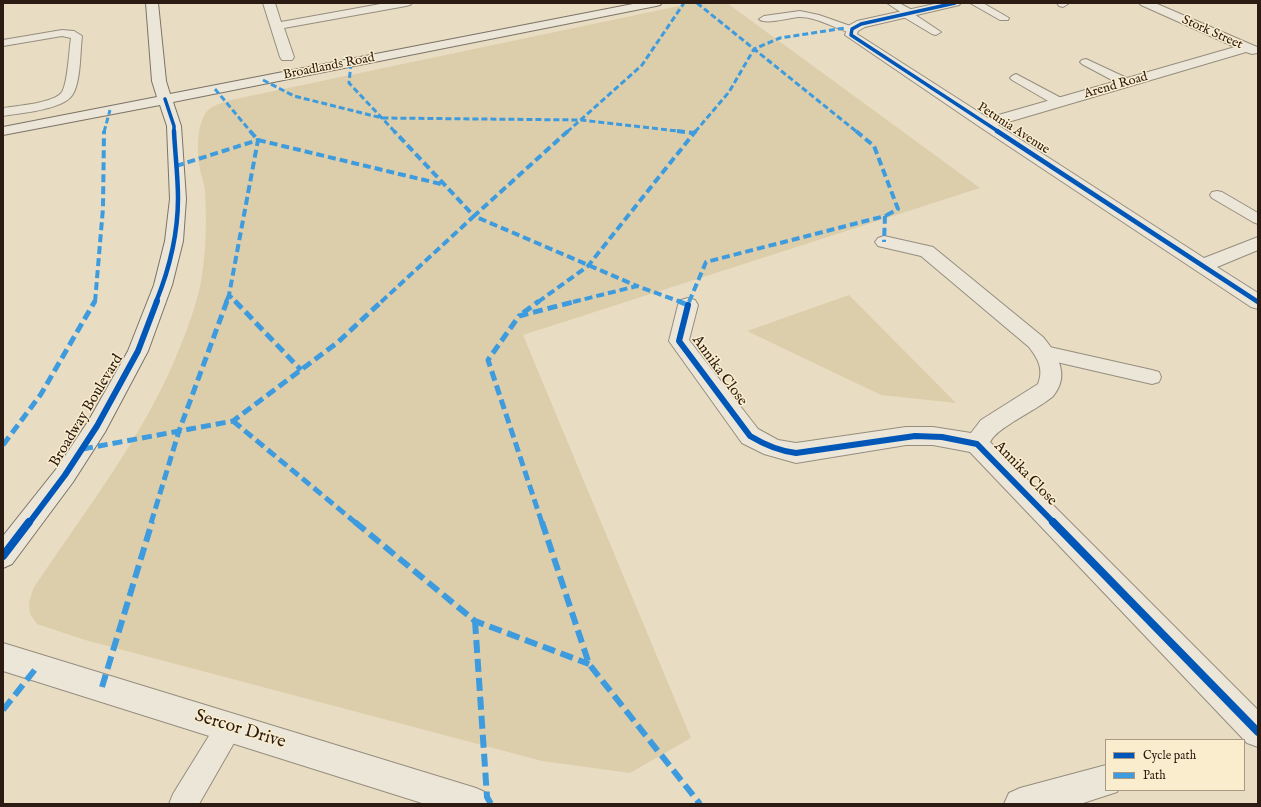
<!DOCTYPE html>
<style>
body{margin:0}
#map{position:relative;width:1261px;height:807px;overflow:hidden;background:#e8ddc3;font-family:"IM FELL English",serif}
canvas{display:block}
.frame{position:absolute;inset:0;border:4px solid #2b1b12;pointer-events:none}
.legend{position:absolute;left:1105px;top:739px;width:140px;height:52px;box-sizing:border-box;background:#faedce;border:1px solid #a79983;margin:0;padding:5px 7px;list-style:none;font-size:12px;color:#2b1b12}
.legend li{display:flex;align-items:center;gap:8px;height:20px}
.legend b{width:20px;border:1px solid #a79983}
</style>
<div id="map">
<canvas width="1261" height="807"></canvas>
<div class="frame"></div>
<ul class="legend">
<li><b style="height:5px;background:#0057b8"></b>Cycle path</li>
<li><b style="height:5px;background:#3d9bde"></b>Path</li>
</ul>
</div>
<script>
const ctx = document.querySelector('canvas').getContext('2d');
ctx.lineJoin = 'round';
function paint(path, color) { ctx.fillStyle = color; ctx.fill(path, 'evenodd'); }
function trace(path, color, width, dash) { ctx.strokeStyle = color; ctx.lineWidth = width; ctx.lineCap = dash ? 'butt' : 'round'; ctx.setLineDash(dash || []); ctx.stroke(path); }
function write(font, color, halo, rows, align = 'center') {
  ctx.font = font + ' "IM FELL English",serif'; ctx.lineWidth = 3; ctx.setLineDash([]); ctx.textBaseline = 'middle'; ctx.strokeStyle = halo; ctx.fillStyle = color; for (const [text, x, y, turn = 0] of rows) {
    ctx.save(); ctx.translate(x, y); ctx.rotate((+turn || 0) * Math.PI / 180); ctx.textAlign = isNaN(turn) ? turn : align; if (halo) ctx.strokeText(text, 0, 0); ctx.fillText(text, 0, 0); ctx.restore();
  }
}
const green = new Path2D(`
 M693,3H727L980,188L523,335L691,738L630,773L542,761L85,640L37,624L30,614L29,602L33,589C85,510 145,436 180,347C188,328 195,307 200,287C206,256 207,223 205,191C204,182 200,173 199,164C197,150 197,127 205,114C210,105 222,103 231,100Z
 M849,295L956,403L881,395L747,331Z`);
const lane = new Path2D(`
 M887,3H899L914,11L915,13L914,14L941,32L936,35L932,34L902,16V13Z
 M970,3H983L1009,18L1008,20H1000Z
 M1057,3H1067L1068,4L1063,7L1059,6Z
 M800,11L819,15L856,28L857,30L852,33C835,29 816,16 798,17C789,18 764,25 759,19L764,16Z
 M62,30L74,31L82,36C80,52 81,80 73,94C64,110 20,113 3,116V108C16,106 55,103 62,92C68,82 69,50 71,38L62,36L3,46V40Z
 M1086,59L1131,80L1133,83L1131,86H1123L1082,64L1080,62L1082,60Z
 M1016,74L1063,99L1065,102L1063,105H1055L1012,80L1010,78L1012,76Z
 M1217,191L1222,192L1258,213V224L1253,222L1212,198L1210,195L1212,192Z
 M1045,346L1152,370L1159,372L1161,377L1159,382L1152,384L1039,358L1036,353L1039,348Z
 M229,714L238,718L242,727L238,736L199,804H169L173,794L220,718Z`);
const street = new Path2D(`
 M263,3H275L281,22L386,3H412L410,5L406,6L284,28L294,57L292,60H282L280,57Z
 M939,3H961L959,5L955,6L865,27L858,31L857,34L988,118L1235,47L1141,5L1139,3H1155L1257,47L1258,49L1257,53L1252,54L1246,52L998,125L1204,258L1258,237V250L1217,267L1258,293V309L1251,307L980,127L845,35L848,26L857,21Z
 M884,236L933,247L1043,337C1057,354 1070,374 1054,395C1048,402 1022,416 1013,422C1004,428 995,433 990,442L1258,710V747L1247,743L970,452L933,445H906L796,463L764,454L742,443L669,341L678,305L681,300L688,298L695,300L698,305L689,340L758,429L778,440L796,443L906,427H933L971,433L981,420L1038,384C1044,369 1038,359 1029,347L921,256L878,246L875,242L878,238Z
 M3,643L476,788L487,793L492,804H425L3,671Z
 M1106,765V790H1118L1117,792L1080,804H1004L1009,793L1020,788Z`);
const secondary = new Path2D(`
 M146,3H158L166,81L170,94L638,3H662L660,5L656,6L173,102L181,126L186,199L183,241L172,285L148,351L105,432L73,482L12,564L3,568V536L57,468L89,420L128,351L154,285L165,241L170,199L167,126L160,105L3,135V127L157,97L152,81Z`);
const quietFar3 = new Path2D(`
 M697,3L857,132
 M351,63L349,83L395,132
 M263,80L294,96L382,118L581,120L686,132
 M215,89L251,132
 M104,132L110,110
 M567,132L642,65L684,3
 M695,132L729,92L754,49L780,38L845,28`);
const quietFar2 = new Path2D(`
 M250,131L258,140L445,185
 M568,131L474,216L637,286
 M677,131L694,133L696,131
 M856,131L874,146L898,209L885,216
 M176,166L258,140L229,295L236,302
 M95,302L103,208L104,131
 M226,302L229,295
 M381,302L474,216L394,131
 M538,302L588,266L694,133
 M573,302L637,286L681,302
 M689,302L706,262L885,216L884,242`);
const quietFar1 = new Path2D(`
 M235,301L301,370
 M678,301L688,305L690,301
 M523,313L539,301
 M233,421L356,523
 M3,445L41,394L95,301
 M83,449L233,421L338,342L382,301
 M151,523L179,431L227,301
 M542,523L488,360L519,316L577,301`);
const quiet = new Path2D(`
 M355,522L475,621L589,664
 M542,522L589,664L700,804
 M475,621L487,797L491,804
 M102,687L152,522
 M3,710L37,667`);
const cyclewayFar3 = new Path2D(`
 M955,3L861,24L852,29L851,35L999,132
 M165,99L174,126V132`);
const cyclewayFar2 = new Path2D(`
 M997,131L1258,302
 M156,302C169,270 178,233 178,198C178,176 175,153 174,131`);
const cyclewayFar1 = new Path2D(`
 M688,305L679,341L750,436C765,445 779,451 796,453L915,436L942,437L977,444L1054,523
 M29,523L65,475L97,426L138,351L157,301`);
const cycleway = new Path2D(`
 M1053,522L1258,732
 M3,556L29,522`);
const farStreetnames = [
 ["Stork Street",1212,33,24],
 ["Broadlands Road",329,67,-11],
 ["Arend Road",1116,86,-16],
 ["Petunia Avenue",1013,129,33]
];
const streetNames = [
 ["Annika Close",719,371,54],
 ["Broadway Boulevard",87,411,-59],
 ["Annika Close",1025,474,46]
];
const nearStreetnames = [
 ["Sercor Drive",240,730,17]
];
paint(green, '#ddceab');
trace(lane, '#968d7e', 2);
trace(street, '#968d7e', 2);
trace(secondary, '#7c7366', 2);
paint(lane, '#ebe6d8');
paint(street, '#ebe6d8');
paint(secondary, '#ebe6d8');
trace(quietFar3, '#3d9bde', 3, [6, 3]);
trace(quietFar2, '#3d9bde', 4, [8, 4]);
trace(quietFar1, '#3d9bde', 5, [10, 5]);
trace(quiet, '#3d9bde', 6, [13, 6]);
trace(cyclewayFar3, '#0057b8', 3.5);
trace(cyclewayFar2, '#0057b8', 4.5);
trace(cyclewayFar1, '#0057b8', 6);
trace(cycleway, '#0057b8', 8);
write('13px', '#2b1b12', '#faedce', farStreetnames);
write('15px', '#2b1b12', '#faedce', streetNames);
write('18px', '#2b1b12', '#faedce', nearStreetnames);
</script>
